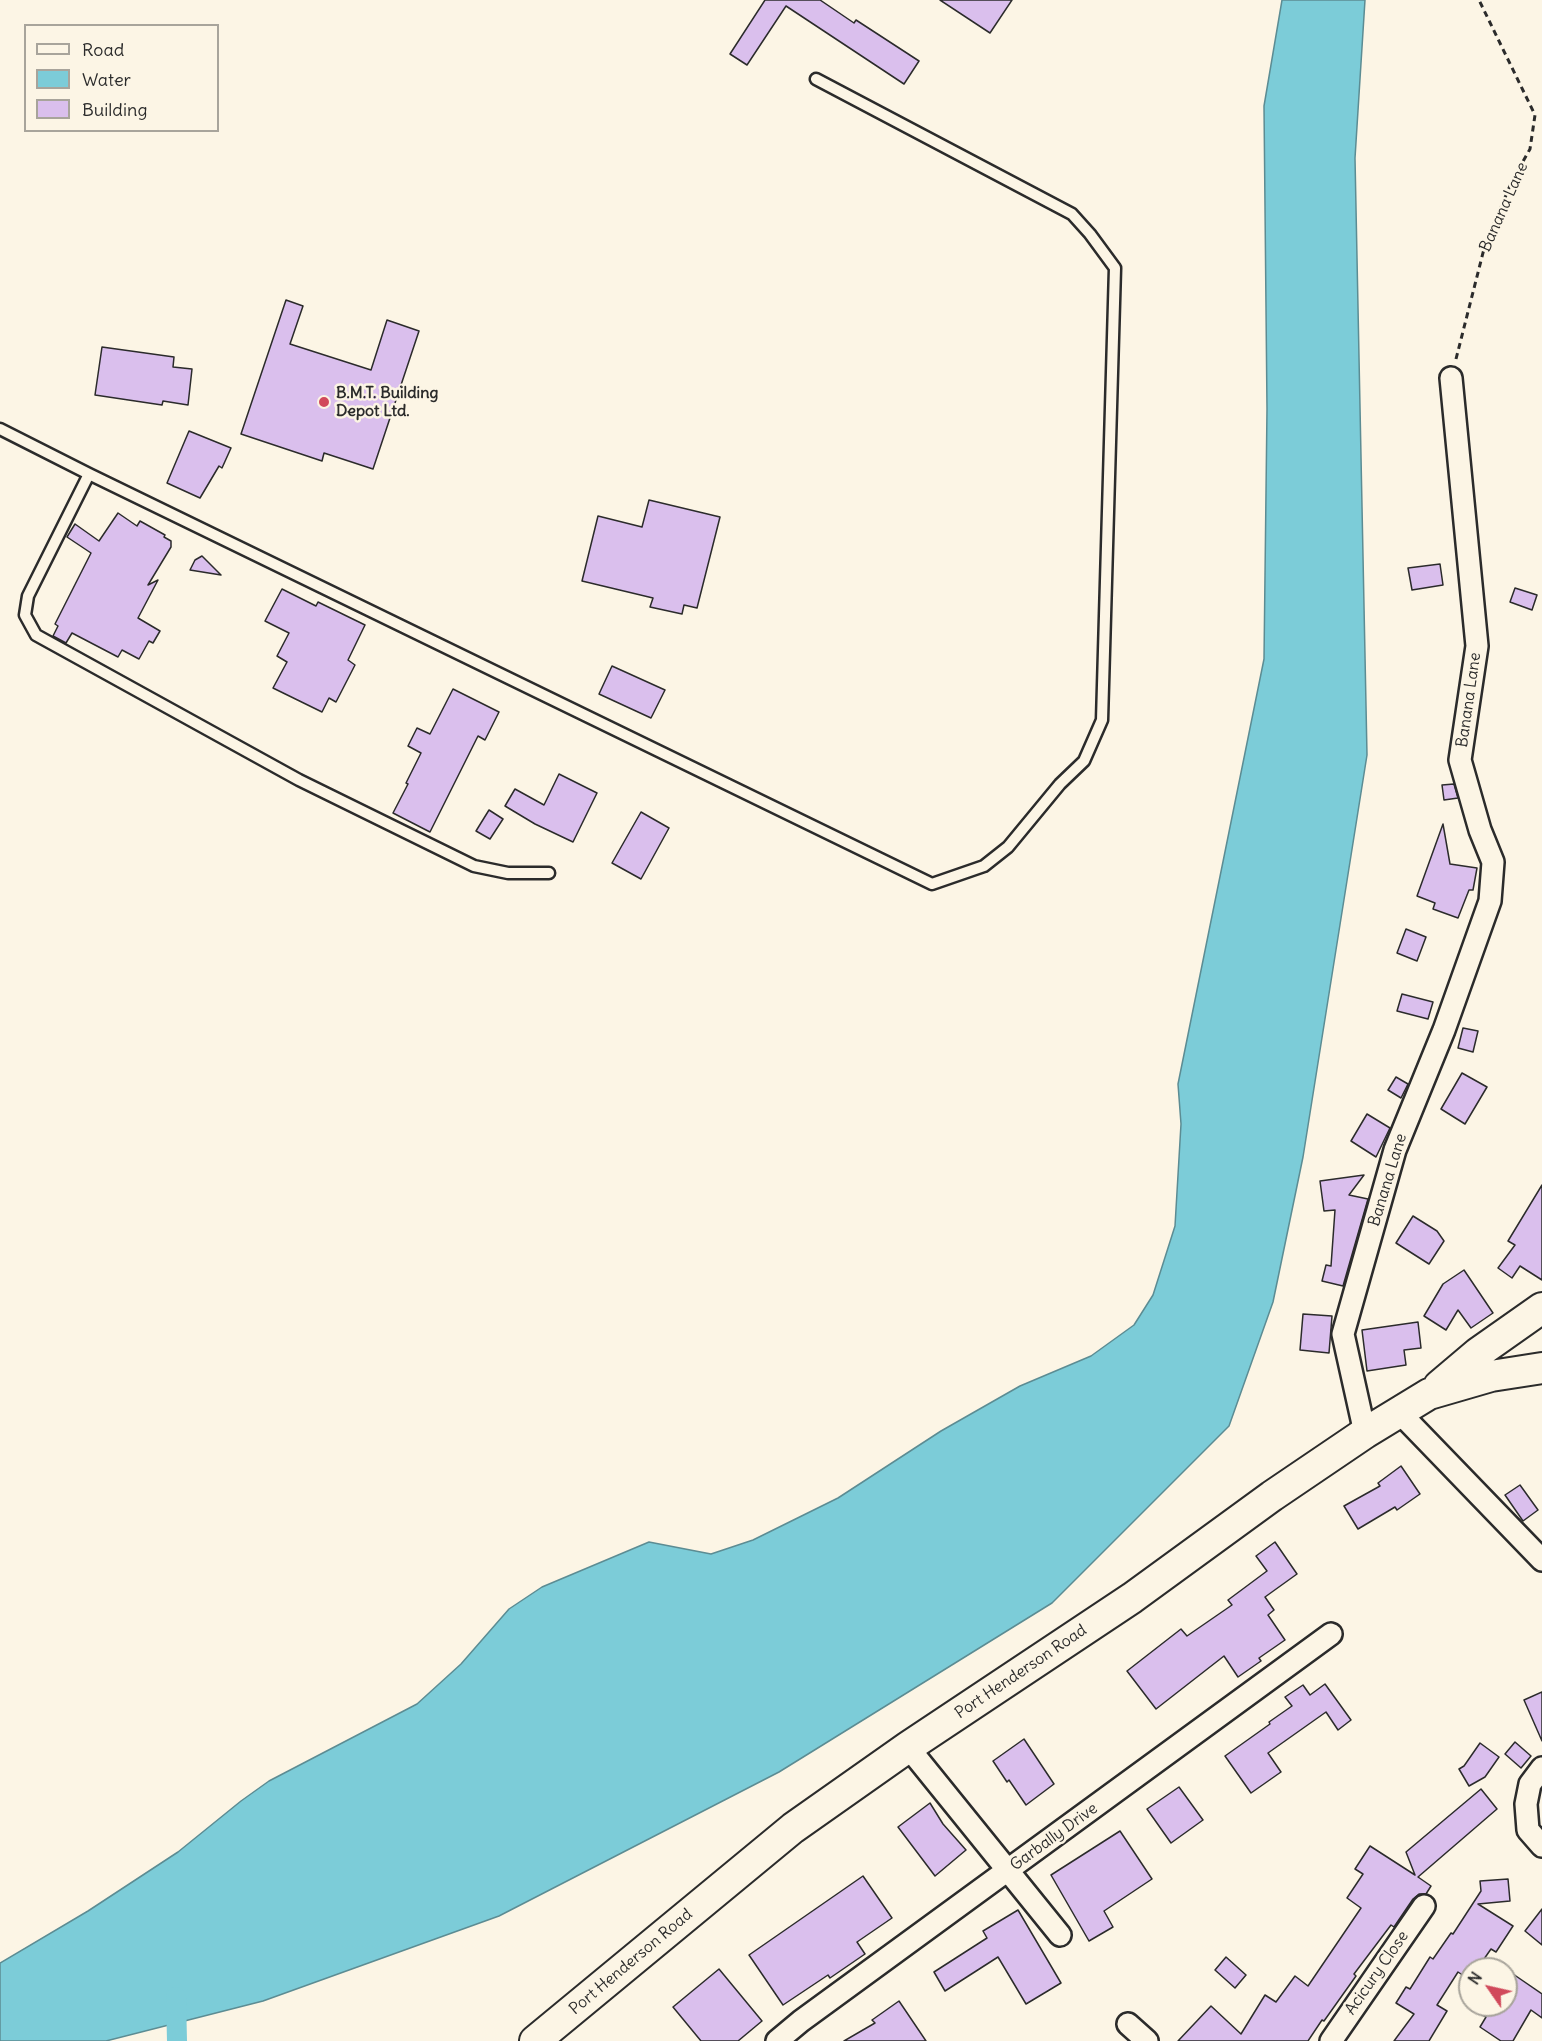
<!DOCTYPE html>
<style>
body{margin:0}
#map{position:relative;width:1542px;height:2041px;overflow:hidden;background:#fcf5e5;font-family:Delius,sans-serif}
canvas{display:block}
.legend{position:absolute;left:24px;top:24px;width:195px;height:108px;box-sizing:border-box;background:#fcf5e5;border:2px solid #a8a49b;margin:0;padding:8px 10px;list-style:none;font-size:18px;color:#2b2b2b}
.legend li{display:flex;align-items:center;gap:12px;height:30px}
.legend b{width:30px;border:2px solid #a8a49b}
.north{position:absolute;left:1458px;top:1957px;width:60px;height:60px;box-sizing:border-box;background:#fcf5e5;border:2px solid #a8a49b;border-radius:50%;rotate:304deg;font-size:16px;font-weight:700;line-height:24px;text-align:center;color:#2b2b2b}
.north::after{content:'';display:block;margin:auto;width:21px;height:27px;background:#d1495b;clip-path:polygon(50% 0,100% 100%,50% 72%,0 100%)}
</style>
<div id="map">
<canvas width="1542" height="2041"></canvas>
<ul class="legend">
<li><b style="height:8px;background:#fcf5e5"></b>Road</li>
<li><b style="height:16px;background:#7cccd8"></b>Water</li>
<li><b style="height:16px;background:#dabfed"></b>Building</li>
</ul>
<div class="north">N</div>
</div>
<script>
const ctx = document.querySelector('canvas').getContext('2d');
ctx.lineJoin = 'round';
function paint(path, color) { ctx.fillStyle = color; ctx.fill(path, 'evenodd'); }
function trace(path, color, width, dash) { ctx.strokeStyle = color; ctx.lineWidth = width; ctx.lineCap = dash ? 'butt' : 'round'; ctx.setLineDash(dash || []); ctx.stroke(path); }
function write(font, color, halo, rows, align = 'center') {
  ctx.font = font + ' Delius,sans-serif'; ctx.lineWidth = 5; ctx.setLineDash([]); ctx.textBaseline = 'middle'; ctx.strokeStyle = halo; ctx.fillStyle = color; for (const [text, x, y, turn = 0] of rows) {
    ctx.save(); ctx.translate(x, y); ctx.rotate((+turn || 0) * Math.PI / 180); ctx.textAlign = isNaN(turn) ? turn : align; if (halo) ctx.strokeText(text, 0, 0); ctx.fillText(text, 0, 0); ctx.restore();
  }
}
const water = new Path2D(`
 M1282,0H1365L1355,158L1367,755L1303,1157L1273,1302L1229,1426L1052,1603L779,1772L499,1916L263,2001L106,2041H0V1963L88,1911L178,1852L241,1801L269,1781L417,1704L461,1664L509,1609L542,1587L649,1542L711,1554L753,1540L838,1498L941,1431L1020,1386L1091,1356L1134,1325L1153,1295L1175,1226L1181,1124L1178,1084L1264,659L1267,409L1264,106Z`);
const canal = new Path2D(`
 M176,1997L177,2041`);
const building = new Path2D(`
 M765,0H820L854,23L856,20L919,61L904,84L786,6L747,65L730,54Z
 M940,0H1012L990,33Z
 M286,300L303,306L290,344L371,370L387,320L419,331L373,469L324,453L322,461L241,434Z
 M102,347L174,357L173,367L192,369L188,405L163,401L162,405L95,395Z
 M189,431L231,448L222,468L219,466L200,498L167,483Z
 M649,500L720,517L697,608L684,605L682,614L650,607L653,598L582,581L598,516L642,527Z
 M118,513L137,526L140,521L165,535L164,537L171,541V547L148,585L158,580L138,618L160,631L153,643L149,641L139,659L122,650L118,657L72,633L66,643L53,636L58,626L55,624L91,553L67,537L75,524L99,541Z
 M202,556L221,575L190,570L195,560Z
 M1440,564L1443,585L1412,590L1408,568Z
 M1515,588L1537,595L1532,610L1510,602Z
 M282,589L316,606L318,602L365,625L348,660L355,665L336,702L329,698L322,712L273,688L287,662L277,656L289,633L265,621Z
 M612,666L665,690L651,718L599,694Z
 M453,689L499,712L485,740L478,736L430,832L393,813L408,784L406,783L421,753L408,746L417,728L430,734Z
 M559,774L597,793L573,842L535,824L505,806L515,789L544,805Z
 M1454,784L1458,798L1444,800L1442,785Z
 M489,810L503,819L490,839L476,831Z
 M641,812L669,828L641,879L612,863Z
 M1443,824L1450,864L1477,868L1473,890H1469L1458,918L1433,909L1435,903L1417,896Z
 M1406,929L1426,937L1417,961L1397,953Z
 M1402,994L1433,1002L1428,1019L1397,1011Z
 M1463,1028L1478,1031L1473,1052L1458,1048Z
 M1462,1073L1487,1087L1465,1124L1441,1109Z
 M1396,1077L1408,1084L1401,1098L1388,1090Z
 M1367,1114L1390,1128L1376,1157L1351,1141Z
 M1364,1175L1349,1195L1368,1199L1343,1286L1322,1281L1326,1265L1331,1266L1335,1210L1324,1211L1320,1181Z
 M1542,1185V1280L1520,1266L1512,1278L1498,1268L1515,1245L1508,1241Z
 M1413,1216L1437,1231L1444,1241L1429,1264L1396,1243Z
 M1464,1270L1493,1313L1471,1328L1458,1310L1446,1330L1424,1316L1443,1284Z
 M1303,1314L1332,1316L1329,1353L1300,1350Z
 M1418,1322L1421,1348L1404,1350L1406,1365L1367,1371L1362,1330Z
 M1401,1466L1420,1494L1397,1510L1395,1507L1358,1529L1344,1506L1380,1486L1378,1483Z
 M1520,1485L1538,1510L1523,1521L1505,1495Z
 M1275,1542L1297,1574L1265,1597L1274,1610L1268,1615L1285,1640L1259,1658L1261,1661L1238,1677L1224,1656L1156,1709L1127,1671L1181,1629L1187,1636L1232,1605L1228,1600L1267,1571L1256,1556Z
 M1325,1684L1351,1720L1338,1730L1326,1712L1268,1753L1281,1772L1251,1793L1225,1756L1270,1724L1269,1722L1292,1706L1285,1697L1303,1685L1310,1695Z
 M1542,1692V1741L1524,1700Z
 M1024,1739L1054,1784L1026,1805L1009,1780L1007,1782L993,1761Z
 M1515,1742L1531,1756L1521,1768L1505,1754Z
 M1480,1743L1499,1757L1485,1777L1469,1786L1459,1769L1464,1766Z
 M1179,1787L1203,1820L1171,1843L1147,1809Z
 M1481,1789L1497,1809L1418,1877L1431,1886L1426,1894H1419L1413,1899L1394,1927L1391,1925L1354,1974L1356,1976L1324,2021L1322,2020L1308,2041H1178L1211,2006L1241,2034L1265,1995L1276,2002L1295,1976L1308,1986L1361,1908L1347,1898L1363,1874L1355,1869L1370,1846L1415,1875L1406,1852Z
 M930,1803L943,1824L966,1850L935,1876L898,1827Z
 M1120,1831L1152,1879L1104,1911L1113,1927L1089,1941L1051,1875Z
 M863,1876L892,1918L857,1942L865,1954L830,1978L828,1975L783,2005L749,1955Z
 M1508,1879L1510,1901L1478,1904L1513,1926L1496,1952L1491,1949L1477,1969H1470V1980L1458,1972L1437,2005L1447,2011L1429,2041H1394L1414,2014L1396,2003L1406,1987L1410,1989L1430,1957L1433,1959L1451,1933L1453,1934L1481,1891L1480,1881Z
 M1542,1909V1945L1525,1931Z
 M1018,1910L1061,1983L1026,2004L998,1957L945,1991L934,1972L987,1938L983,1931Z
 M1226,1957L1246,1975L1235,1988L1215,1970Z
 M719,1969L762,2021L738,2041H701L673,2007Z
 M1513,1974L1542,1994V2018L1531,2010L1513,2041H1501L1480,2027L1486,2017L1467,2005H1506V1985Z
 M899,2001L926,2041H844L875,2023L872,2020Z`);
const path = new Path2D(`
 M1456,359L1485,245L1512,181L1530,149L1535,115L1479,0`);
const lane = new Path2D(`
 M0,429L89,474L932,884L984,866L1008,847L1060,784L1084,761L1102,720L1115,268L1090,234L1072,214L816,79
 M89,474L28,596L25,615L36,635L299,780L474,866L508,873H549`);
const street = new Path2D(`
 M1399,1412L1542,1560
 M1365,1433L1343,1334L1395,1150L1444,1030L1490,901L1493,862L1480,830L1460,760L1477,646L1451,378
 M908,1747L1060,1935
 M1542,1768L1530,1784L1526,1804L1528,1830L1542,1846
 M1128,2024L1147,2041
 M777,2041L801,2021L1331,1634
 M1331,2041L1424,1906`);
const secondary = new Path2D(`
 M1439,1386L1478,1353L1542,1308
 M535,2041L793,1828L908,1747L1132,1598L1272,1496L1365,1433L1429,1394L1491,1376L1542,1368`);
const markers = [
 [324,402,6,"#d1495b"]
];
const streetNames = [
 ["Banana Lane",1504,207,-66],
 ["Banana Lane",1469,700,-82],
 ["Banana Lane",1388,1180,-73],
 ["Port Henderson Road",1021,1672,-34],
 ["Garbally Drive",1054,1837,-36],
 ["Port Henderson Road",631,1962,-40],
 ["Acicury Close",1377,1973,-55]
];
const poiNames = [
 ["B.M.T. Building",336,393],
 ["Depot Ltd.",336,411]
];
paint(water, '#7cccd8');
trace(water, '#5c8c93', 1.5);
trace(canal, '#7cccd8', 20);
paint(building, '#dabfed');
trace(building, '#2b2b2b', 1.5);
trace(lane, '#2b2b2b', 15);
trace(street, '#2b2b2b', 26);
trace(secondary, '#2b2b2b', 34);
trace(path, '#2b2b2b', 3, [6, 4.5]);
trace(lane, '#fcf5e5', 10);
trace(street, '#fcf5e5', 21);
trace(secondary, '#fcf5e5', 30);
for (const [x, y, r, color] of markers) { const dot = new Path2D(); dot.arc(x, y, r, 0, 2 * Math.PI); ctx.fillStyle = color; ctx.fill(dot); trace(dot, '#fcf5e5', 2); }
write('16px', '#2b2b2b', '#fcf5e5', streetNames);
write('bold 16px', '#2b2b2b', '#fcf5e5', poiNames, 'left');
</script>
